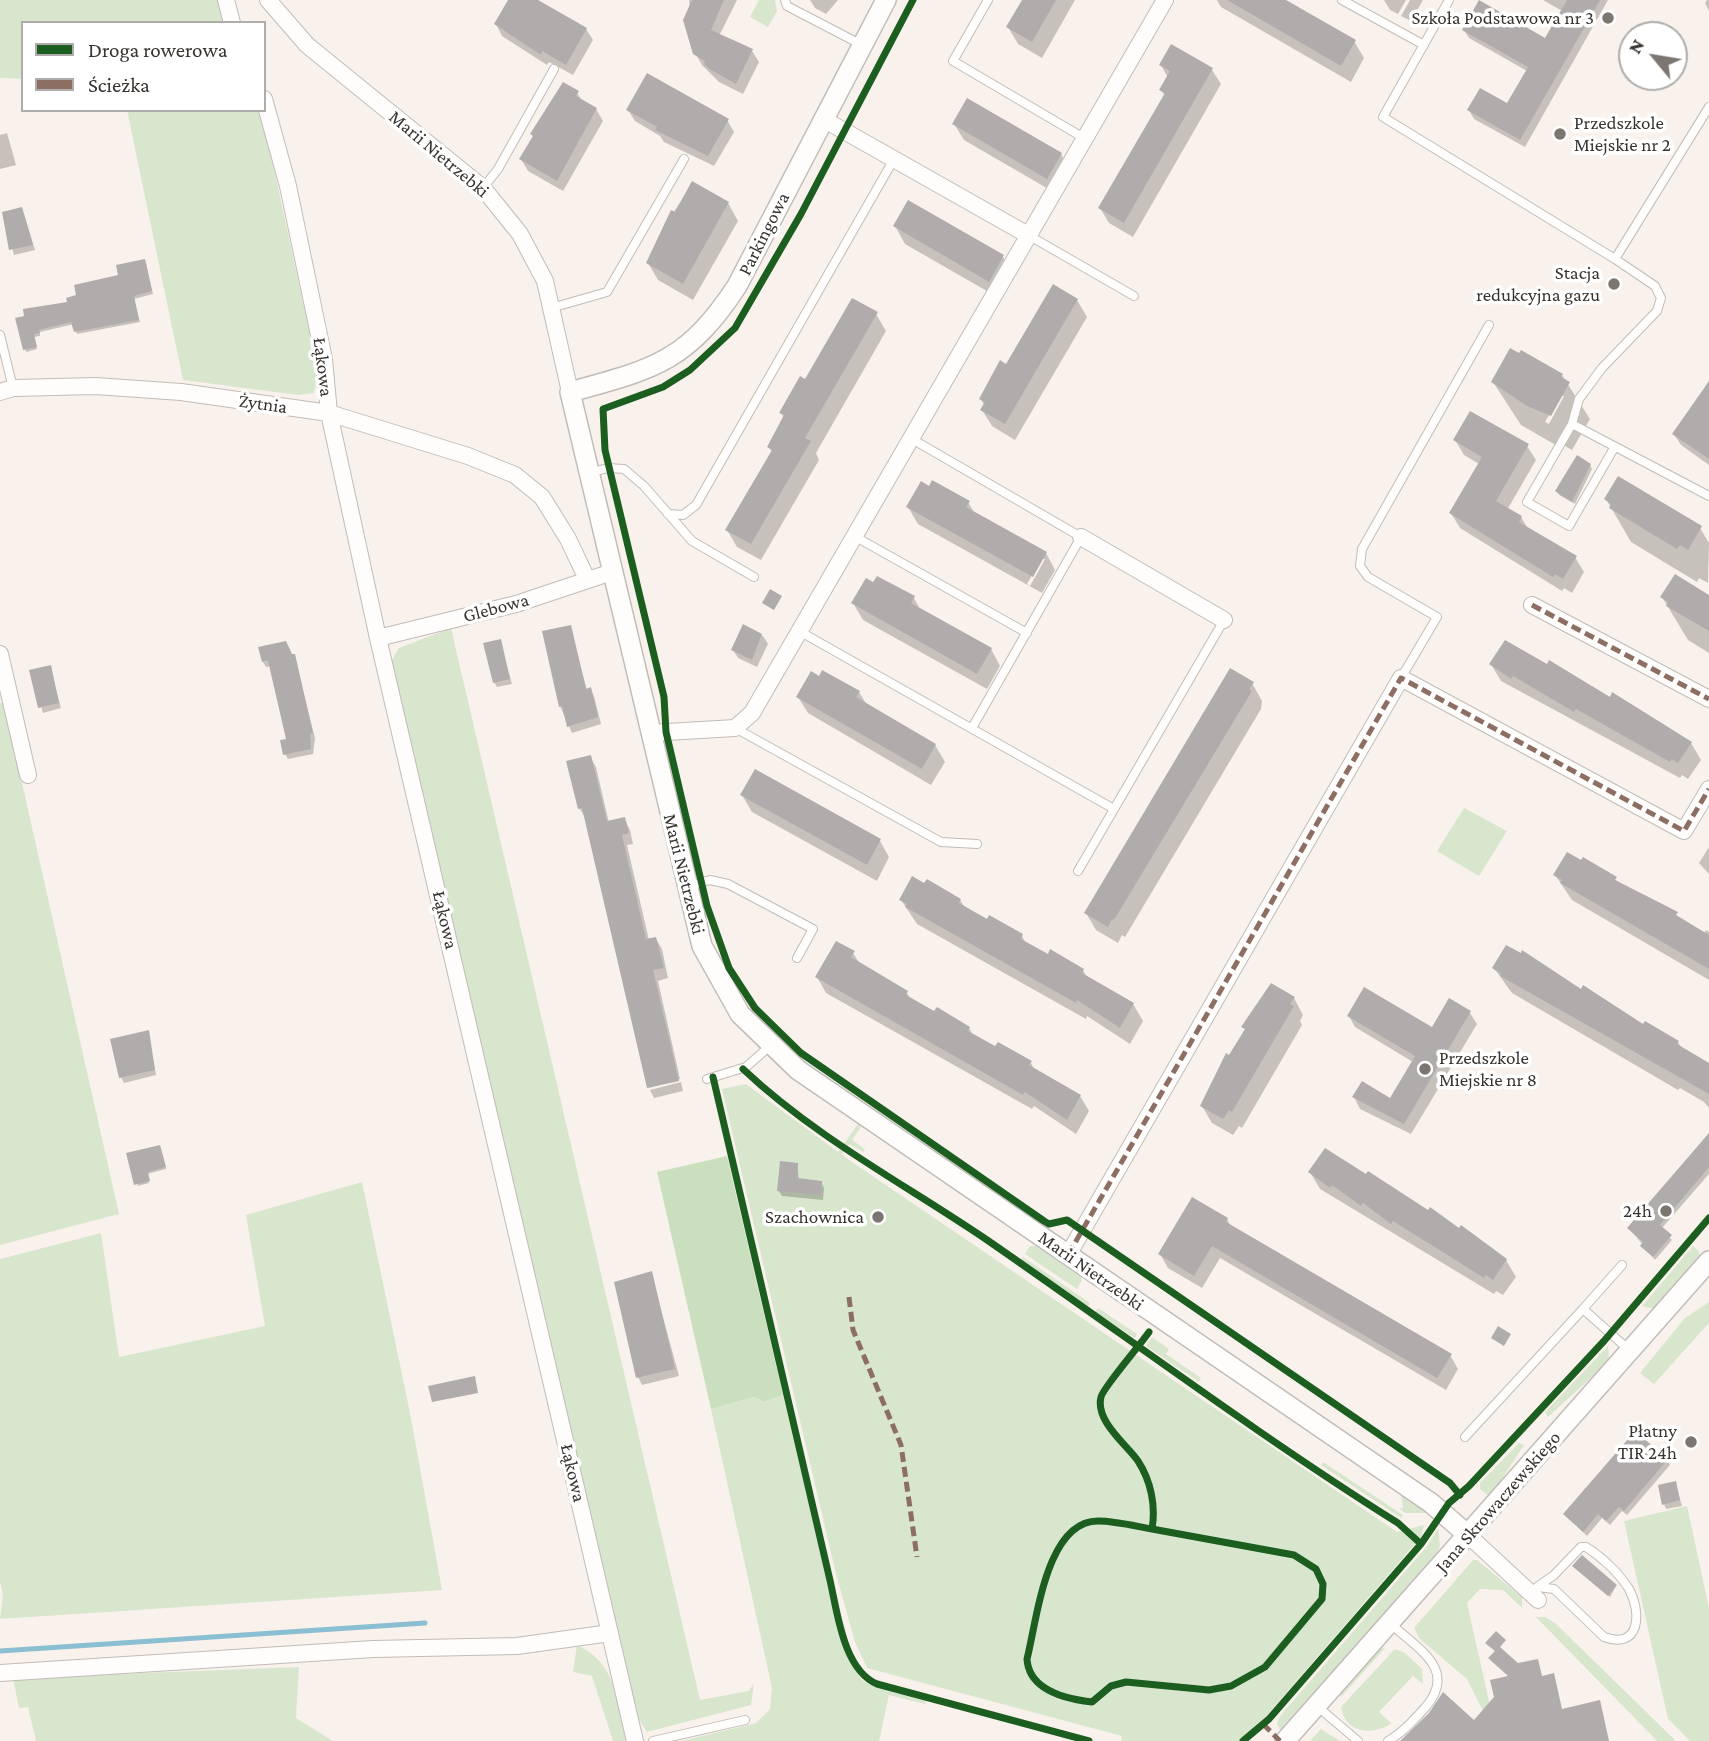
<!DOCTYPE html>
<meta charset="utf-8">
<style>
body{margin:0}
#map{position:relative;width:1709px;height:1741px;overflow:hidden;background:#f9f2ec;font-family:"Crimson Pro",serif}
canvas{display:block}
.legend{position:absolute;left:21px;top:21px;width:245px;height:91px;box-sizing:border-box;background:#fff;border:2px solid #afadac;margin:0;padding:9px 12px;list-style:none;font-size:21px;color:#38332f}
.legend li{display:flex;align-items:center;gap:14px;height:35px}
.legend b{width:35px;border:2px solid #afadac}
.north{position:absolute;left:1618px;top:21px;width:70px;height:70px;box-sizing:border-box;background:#fff;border:2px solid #afadac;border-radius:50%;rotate:300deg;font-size:19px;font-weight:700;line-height:28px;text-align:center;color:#38332f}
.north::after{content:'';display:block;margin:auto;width:24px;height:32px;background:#7c7671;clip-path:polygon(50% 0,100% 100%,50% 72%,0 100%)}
</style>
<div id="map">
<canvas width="1709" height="1741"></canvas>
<ul class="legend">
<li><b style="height:9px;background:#1b5e20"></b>Droga rowerowa</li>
<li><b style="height:9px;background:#8d6e63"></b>Ścieżka</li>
</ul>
<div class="north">N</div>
</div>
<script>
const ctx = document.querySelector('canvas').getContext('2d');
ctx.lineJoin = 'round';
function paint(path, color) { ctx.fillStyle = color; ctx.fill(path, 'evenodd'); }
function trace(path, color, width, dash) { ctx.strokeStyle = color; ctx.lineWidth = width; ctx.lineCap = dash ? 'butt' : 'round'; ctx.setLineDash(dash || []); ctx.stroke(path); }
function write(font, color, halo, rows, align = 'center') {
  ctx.font = font + ' "Crimson Pro",serif'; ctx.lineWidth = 7; ctx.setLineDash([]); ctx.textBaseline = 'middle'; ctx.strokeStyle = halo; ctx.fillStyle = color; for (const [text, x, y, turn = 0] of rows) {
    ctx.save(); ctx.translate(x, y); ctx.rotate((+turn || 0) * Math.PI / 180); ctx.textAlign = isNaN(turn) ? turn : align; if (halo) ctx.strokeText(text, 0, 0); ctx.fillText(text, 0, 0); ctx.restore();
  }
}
const green = new Path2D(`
 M0,0H218L225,23H23V79L0,78Z
 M759,0H775L777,11L768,27L750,17Z
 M127,110H261L319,375L314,393L298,395L183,380Z
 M451,628L700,1700L749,1691L754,1683L751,1705L647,1732L638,1718L389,665L399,648Z
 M0,703H4L119,1214L0,1245Z
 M1464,808L1507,831L1479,876L1437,851Z
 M746,1084L838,1152L858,1124L861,1127L852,1140L865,1149L863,1152L849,1144L842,1154L849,1160L1397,1532L1424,1525L1421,1537L1267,1715L1238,1741H1121L1122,1736L867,1668L855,1642L836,1574L722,1089Z
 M362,1182L410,1413L442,1590L0,1619L3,1594L0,1582V1259L101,1233L119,1357L265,1326L246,1215Z
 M1030,1246H1036L1081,1276L1082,1280L1077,1289L1025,1254Z
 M1693,1246L1699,1252V1257L1655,1309L1642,1306Z
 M1023,1257L1090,1303L1088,1306L1021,1260Z
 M1709,1302V1323L1654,1384L1640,1373L1685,1318Z
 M1098,1308L1137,1334L1135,1338L1095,1312Z
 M1152,1337L1169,1349L1166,1354L1201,1378L1199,1382L1146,1346Z
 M1608,1346L1609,1357L1605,1365L1548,1417L1545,1412Z
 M783,1395L837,1621L850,1661L862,1680L874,1687L926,1701L925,1704L889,1695L879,1741H681L756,1723L770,1709L772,1688L711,1409L754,1397L765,1402Z
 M1519,1443L1524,1445L1490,1497L1480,1489V1483Z
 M1323,1462L1403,1515L1401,1518L1321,1465Z
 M1401,1494L1427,1512L1426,1513H1405L1399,1508H1403Z
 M1687,1506L1709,1608V1741H1690L1668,1719L1624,1521Z
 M1438,1528L1440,1546L1431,1565L1280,1730L1277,1724L1280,1716L1427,1546Z
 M1473,1560H1477L1522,1597V1608L1503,1590L1480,1589L1467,1603L1498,1741L1467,1679L1420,1639L1414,1628Z
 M1536,1617H1545L1555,1623L1676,1741H1657Z
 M577,1645C616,1662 618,1703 626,1741H613L592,1676L573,1672Z
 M1385,1648L1340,1698L1342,1691L1380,1649Z
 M1395,1649L1405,1653L1422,1669L1423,1684L1413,1676L1379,1712L1391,1723L1389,1725C1370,1736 1345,1732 1341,1707Z
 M299,1667L296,1718L333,1741H36L28,1707L19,1708L13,1678Z
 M1321,1729L1340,1741H1310Z`);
const forest = new Path2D(`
 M727,1156L783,1395L764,1402L754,1397L711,1409L657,1172Z`);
const shadow = new Path2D(`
 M509,0H534L586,29L593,40L573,75L549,62L547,65L502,36L496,24Z
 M689,0H737L719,36L752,51L759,62L743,94L719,82L702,65L695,53Z
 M810,0H838L826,14L815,8Z
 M1024,0H1075L1042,58L1018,44L1008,27Z
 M1217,0H1282L1354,41L1364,58L1351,82L1221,7Z
 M1384,0H1406L1398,14L1390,10Z
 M1410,0H1423L1411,21L1401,16Z
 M1543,0H1608L1525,147L1474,119L1469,110L1508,105L1527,71L1469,38L1464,30L1546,40L1562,11Z
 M1707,0H1709V11L1705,3Z
 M1172,46L1212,70L1221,84L1133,237L1109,223L1100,208L1165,96L1161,90L1168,78L1161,65Z
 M577,93L583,102L596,109L603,121L563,191L528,171L521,159L534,137Z
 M628,110L727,120L734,132L714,166L664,142L660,136L635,121Z
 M954,124L1061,154L1070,171L1057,194L964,140Z
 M7,133L16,165L0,169V135Z
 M693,183L728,203L738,221L693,300L658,280L648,263L663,228Z
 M4,213L24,214L35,250L14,255Z
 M895,226L1003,257L1013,274L999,298L905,244Z
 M146,263L153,294L134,299L140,322L77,334L74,324L40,332V336L34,337L37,349L26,352L17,319L69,303Z
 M1077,300L1087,317L1015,440L992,426L982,410L984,405L981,399L1007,367Z
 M876,314L886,331L816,453L819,460L761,560L737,547L727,530L772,452L769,447L784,418L781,413L805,381Z
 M1562,375L1590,419L1572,450L1563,445L1561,448L1521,425L1493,382ZM1560,396H1564L1549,424L1545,422Z
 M1709,384V465L1681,445L1674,434Z
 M1455,440L1527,446L1536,460L1507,510L1521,517L1528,529L1575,557L1584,572L1572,593L1564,588L1562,591L1460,528L1451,513L1479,464L1464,455Z
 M1590,465L1592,469L1575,504L1559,495L1557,491Z
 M1606,499L1700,528L1709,543L1708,583L1699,578L1697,582L1631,542Z
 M968,502L975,514L1046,553L1055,570L1042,593L918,524L908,507ZM1041,559H1045L1030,586L1027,584Z
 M874,584L914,598L921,611L991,649L1000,666L987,689L863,620L853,603Z
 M1662,597H1709V653L1688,640Z
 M570,627L587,690L590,689L594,696L601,724L572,733L560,706Z
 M744,627L763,636L768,644L757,667L738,658L733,650Z
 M500,641L512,684L497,687L494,682Z
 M294,656L315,738L313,754L288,759L285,754L288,740L271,666L266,667L263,662Z
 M1491,664L1611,699L1691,743L1701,760L1688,779L1682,775L1680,778L1501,681Z
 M50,667L61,708L43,713L31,671Z
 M1252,683L1262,701L1261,709L1125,937L1122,935L1118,943L1096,930L1086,913Z
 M859,692L867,705L935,745L945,762L931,785L808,713L798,697Z
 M590,757L596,767L609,823L624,819L630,830L633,844L627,845L649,940L656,939L662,949L668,978L658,981L680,1079L649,1088L586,818L579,808Z
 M742,795L880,841L889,857L877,881L752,812Z
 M1709,847V874L1699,863Z
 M1584,859L1643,898L1645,895L1704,934L1706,930L1709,932V980L1572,900L1555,875Z
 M901,900H960L965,908L1022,936L1027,945L1083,970L1088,979L1133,1004L1143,1021L1130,1044L1087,1016L1086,1019L917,924Z
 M853,953L860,964L907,993L911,1000L969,1028L973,1035L996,1048L1031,1063L1035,1071L1080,1096L1089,1111L1076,1134L1034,1106L1032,1109L826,993L817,977Z
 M1494,968L1582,991L1643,1027L1678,1042L1682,1049L1709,1065V1108L1704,1102L1680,1088L1678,1090L1512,993Z
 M1294,998L1303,1015L1300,1021L1302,1025L1242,1128L1239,1126L1233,1135L1212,1123L1202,1106L1246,1030L1243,1027Z
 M1450,1001L1470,1013L1477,1024L1411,1134L1360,1109L1354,1097L1391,1100L1413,1062L1355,1027L1349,1016L1433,1029Z
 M148,1032L156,1075L124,1083L121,1077Z
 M681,1082L683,1091L654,1098L650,1090Z
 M161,1149L166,1169L147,1174L149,1183L137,1186Z
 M1709,1149V1174L1662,1228L1672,1240L1655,1260L1629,1228Z
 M797,1164L799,1180L821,1182L824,1188L823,1200L782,1196L779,1191Z
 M1310,1172L1506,1260L1516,1277L1503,1295L1496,1291L1494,1294L1320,1189Z
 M1227,1219L1232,1228L1450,1355L1458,1369L1446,1390L1220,1258L1202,1288L1168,1268L1160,1254Z
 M651,1273L679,1376L642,1385L638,1377Z
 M1667,1460L1670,1465L1627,1515L1622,1511L1610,1525L1602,1518L1587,1536L1565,1514Z
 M1675,1483L1682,1506L1666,1509L1664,1504Z
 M1582,1558L1616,1586L1610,1597L1575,1568Z`);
const stream = new Path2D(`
 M0,1651L425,1623`);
const building = new Path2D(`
 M508,0H538L587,28L566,65L542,51L541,55L494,24Z
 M692,0H724L711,30L753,49L736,84L711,70L704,64L705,61L693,54L683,20Z
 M1022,0H1056L1032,42L1006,27Z
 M1227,0H1286L1356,40L1341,66Z
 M1479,0L1545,38L1567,0H1600L1520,140L1467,110L1480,88L1507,103L1528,67L1462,30Z
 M1171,44L1213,68L1124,223L1098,208L1165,93L1159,90L1170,71L1159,65Z
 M647,73L729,119L708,156L655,130L657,127L626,110Z
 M563,82L579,91L576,96L597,108L557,181L519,159L533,136L530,134Z
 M967,98L1062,153L1047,179L952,124Z
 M692,181L729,202L683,284L646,263L671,210L675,212Z
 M908,200L1004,255L989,282L893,226Z
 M22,207L33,245L9,250L2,212Z
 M145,259L152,291L134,296L139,320L74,332L71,322L39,330L40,333L34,334L37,347L23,350L15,318L24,316L23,309L67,302L66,298L76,295L74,285L118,275L116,265Z
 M1053,284L1078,299L1005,424L980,410L985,402L979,399L1000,360L1006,364Z
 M852,298L878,312L805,438L811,441L751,544L725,530L772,450L767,447L784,415L779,413L800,376L805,379Z
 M1510,348L1519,353L1521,350L1563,374L1561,377L1570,382L1551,416L1527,406L1491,382Z
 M1709,381V459L1672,434Z
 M1470,411L1529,444L1496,501L1522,516L1519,522L1577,556L1563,579L1555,574L1553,577L1449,513L1482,457L1453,440Z
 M1577,455L1591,464L1572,502L1555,491Z
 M1618,476L1702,526L1688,550L1680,545L1677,549L1609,508L1611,504L1604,499Z
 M932,480L970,501L966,507L1047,552L1033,577L906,507L921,481L929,486Z
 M1675,574L1709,595V631L1666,606L1668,602L1660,597Z
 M877,576L915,596L911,603L992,648L977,674L851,603L866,578L873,582Z
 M770,589L782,596L774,610L762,603Z
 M743,624L762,634L752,660L731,650Z
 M571,625L586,689L591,687L598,717L567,727L562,706L559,707L542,631Z
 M501,639L510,679L493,683L483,643Z
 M1505,640L1547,664L1549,660L1610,697L1612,692L1692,742L1678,763L1672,759L1670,762L1576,709L1574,712L1513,676L1511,679L1489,664Z
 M286,641L292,654H295L313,733L310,734L311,749L283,755L280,740L286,739L268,661L262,662L258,647Z
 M51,665L59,703L38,708L29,670Z
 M1230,668L1254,682L1249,689L1252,691L1114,920L1112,919L1108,927L1084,913Z
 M822,670L860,691L856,697L936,744L922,769L796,697L811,671L819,676Z
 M591,755L607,821L625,817L629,833L622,835L646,939L656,937L664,968L653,970L679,1081L647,1088L582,808L578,809L566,761Z
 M755,769L881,839L867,865L740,795Z
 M1567,852L1581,860L1583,857L1617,877L1615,880L1678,912L1676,915L1709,935V969L1560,883L1562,880L1553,875Z
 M912,876L924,883L927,879L961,899L959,903L987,919L989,915L1023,934L1021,939L1048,954L1050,949L1084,969L1082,973L1134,1003L1120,1028L1077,1000L1076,1003L905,907L907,904L899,900Z
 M836,941L855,951L851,957L908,991L906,995L934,1011L937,1007L970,1027L968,1031L995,1046L998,1042L1032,1061L1029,1065L1081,1095L1067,1120L1025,1092L1023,1095L815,977Z
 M1506,945L1521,953L1522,950L1581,989L1583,985L1643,1024L1645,1021L1679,1041L1677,1044L1709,1063V1094L1500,976L1501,974L1492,968Z
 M1271,983L1295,997L1290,1004L1294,1006L1232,1112L1229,1110L1223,1119L1200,1106L1226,1053L1229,1055L1245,1029L1241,1027Z
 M1364,987L1432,1027L1449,998L1471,1011L1404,1124L1352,1097L1362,1081L1390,1098L1415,1056L1347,1016Z
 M149,1030L155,1070L119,1078L110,1039Z
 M1709,1133V1167L1660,1225L1672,1235L1653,1257L1640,1246L1643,1242L1627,1228Z
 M160,1145L166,1167L148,1172L150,1181L134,1185L126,1153Z
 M1325,1148L1366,1174L1368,1171L1428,1210L1430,1207L1459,1228L1461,1225L1507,1259L1493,1280L1486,1275L1484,1278L1393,1221L1391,1224L1363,1203L1361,1206L1332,1185L1330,1188L1308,1172Z
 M780,1161L798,1163L797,1178L822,1181L821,1195L777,1191Z
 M1192,1197L1228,1218L1226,1222L1452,1354L1437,1378L1212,1246L1194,1276L1158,1254Z
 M652,1271L675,1369L636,1378L614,1282Z
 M1498,1326L1511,1334L1504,1346L1491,1338Z
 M475,1376L478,1393L432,1402L428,1386Z
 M1635,1431L1668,1459L1624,1511L1619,1507L1606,1521L1598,1514L1583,1532L1563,1514Z
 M1676,1481L1680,1500L1662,1505L1658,1485Z
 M1582,1555L1617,1585L1608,1596L1572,1566Z
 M1496,1631L1506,1640L1500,1647L1518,1663L1538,1659L1542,1676L1554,1673L1562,1709L1600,1700L1609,1741H1400L1429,1713L1443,1692L1474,1720L1494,1697L1490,1680L1508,1676L1488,1658L1495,1651L1485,1643Z`);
const service = new Path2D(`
 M785,0L787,6L862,45
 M988,0L953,61L1084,138
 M1342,0L1424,45
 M1449,0L1383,117L1615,259L1655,286L1661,298L1657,311L1602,368L1579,399L1572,424L1527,502L1569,526L1614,448
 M483,188L498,169L554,69
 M1028,235L1134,296
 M1615,259L1709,107
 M551,308L607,292L684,159
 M0,335L13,388
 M1572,424L1709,496
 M912,439L1081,537L972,728
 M589,473L608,468L624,469L644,486L692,541L754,577
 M668,514L683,515L696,505L894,159
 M854,536L1027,633
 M799,631L1114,809
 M1401,678L1437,617L1368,577L1360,566L1362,549L1489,325
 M735,728L941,842L977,844
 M1078,871L1224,620
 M689,886L710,880L728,884L813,929L797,958
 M707,1079L746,1067L770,1046
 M1622,1265L1583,1309L1628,1349
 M1465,1437L1583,1309
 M1581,1547H1586C1602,1557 1619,1573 1629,1589C1642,1613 1640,1650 1604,1637L1554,1589L1537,1587L1554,1575Z
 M1318,1707L1358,1741
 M653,1741L745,1720
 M1388,1741C1402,1733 1413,1721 1424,1709C1459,1670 1419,1650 1391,1624`);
const minor = new Path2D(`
 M226,0L232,23
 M268,0L307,45L483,188L520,234L545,281L570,392
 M264,99L288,186L324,359L329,413L378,638L635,1741
 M823,119L1028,235
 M0,392L13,388L96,386L181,392L329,413L468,456L515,475L542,497L568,539L587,579
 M1081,537L1224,620
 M1532,605L1709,699
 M378,638L516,604L612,572
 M0,654L28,775
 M650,733L735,728L752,713L1165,0
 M1068,1255L1401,678L1684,831L1709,789
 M1469,1536L1538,1600
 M0,1673L373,1649L517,1646L610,1633`);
const tertiary = new Path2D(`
 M886,0L737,286C687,362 654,369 570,392L702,946L740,1014L798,1070L1431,1503L1469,1536
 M1285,1741L1709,1261`);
const quiet = new Path2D(`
 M1532,605L1709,699
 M1068,1255L1401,678L1684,831L1709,789
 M849,1297L853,1330L901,1445L917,1557
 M1263,1724L1280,1741`);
const cycleway = new Path2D(`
 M913,0L801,214L735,328L690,370L663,387L603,409L605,450L664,697L666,732L707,906L729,968L755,1008L801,1053L1044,1221L1049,1224L1067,1220L1450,1483L1460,1495
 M743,1069C816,1138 908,1186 990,1242C1126,1336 1258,1435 1398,1523L1421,1544
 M713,1077L829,1576C837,1608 842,1669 877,1684L1089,1741
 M1149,1332C1141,1344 1102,1389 1101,1397C1095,1421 1126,1444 1138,1461C1151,1481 1156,1506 1152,1529L1294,1555L1316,1569L1323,1584L1322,1599L1265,1667L1231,1686L1209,1690L1126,1682L1111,1686L1092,1702C1066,1699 1029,1691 1027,1659C1037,1620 1046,1521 1098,1521C1115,1521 1135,1526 1152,1529
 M1243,1741L1269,1719L1421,1544L1449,1503L1469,1486L1604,1341L1709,1218`);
const markers = [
 [1608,18,7,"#7c7671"],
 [1560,134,7,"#7c7671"],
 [1614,284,7,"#7c7671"],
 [1425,1069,7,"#7c7671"],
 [1666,1211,7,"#7c7671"],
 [878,1217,7,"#7c7671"],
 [1691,1442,7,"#7c7671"]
];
const poiNames = [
 ["Szkoła Podstawowa nr 3",1594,18],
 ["Przedszkole",1574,123,"left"],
 ["Miejskie nr 2",1574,145,"left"],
 ["Stacja",1600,273],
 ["redukcyjna gazu",1600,295],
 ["Przedszkole",1439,1058,"left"],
 ["Miejskie nr 8",1439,1080,"left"],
 ["24h",1652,1211],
 ["Szachownica",864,1217],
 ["Płatny",1677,1431],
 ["TIR 24h",1677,1453]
];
const streetNames = [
 ["Marii Nietrzebki",439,154,40],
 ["Parkingowa",764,234,-63],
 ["Łąkowa",323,367,83],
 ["Żytnia",263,404,8],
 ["Glebowa",496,608,-15],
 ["Marii Nietrzebki",684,874,76],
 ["Łąkowa",445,920,77],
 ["Marii Nietrzebki",1091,1271,35],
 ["Łąkowa",573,1473,77],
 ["Jana Skrowaczewskiego",1498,1502,-49]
];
paint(green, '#d8e6ce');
paint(forest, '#cadfbe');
paint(shadow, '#0003');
trace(stream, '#8abed1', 5);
paint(building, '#afacab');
trace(service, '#c1bcb7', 10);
trace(minor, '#c1bcb7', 18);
trace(tertiary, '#c1bcb7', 22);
trace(service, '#fefdfc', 8);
trace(minor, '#fefdfc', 16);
trace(tertiary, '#fefdfc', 19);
trace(quiet, '#8d6e63', 5, [10, 5]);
trace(cycleway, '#1b5e20', 7);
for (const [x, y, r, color] of markers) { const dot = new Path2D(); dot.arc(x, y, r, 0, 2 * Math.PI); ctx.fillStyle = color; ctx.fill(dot); trace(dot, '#fff', 2.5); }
write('19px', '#38332f', '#fff', poiNames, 'right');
write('19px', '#38332f', '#fff', streetNames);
</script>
